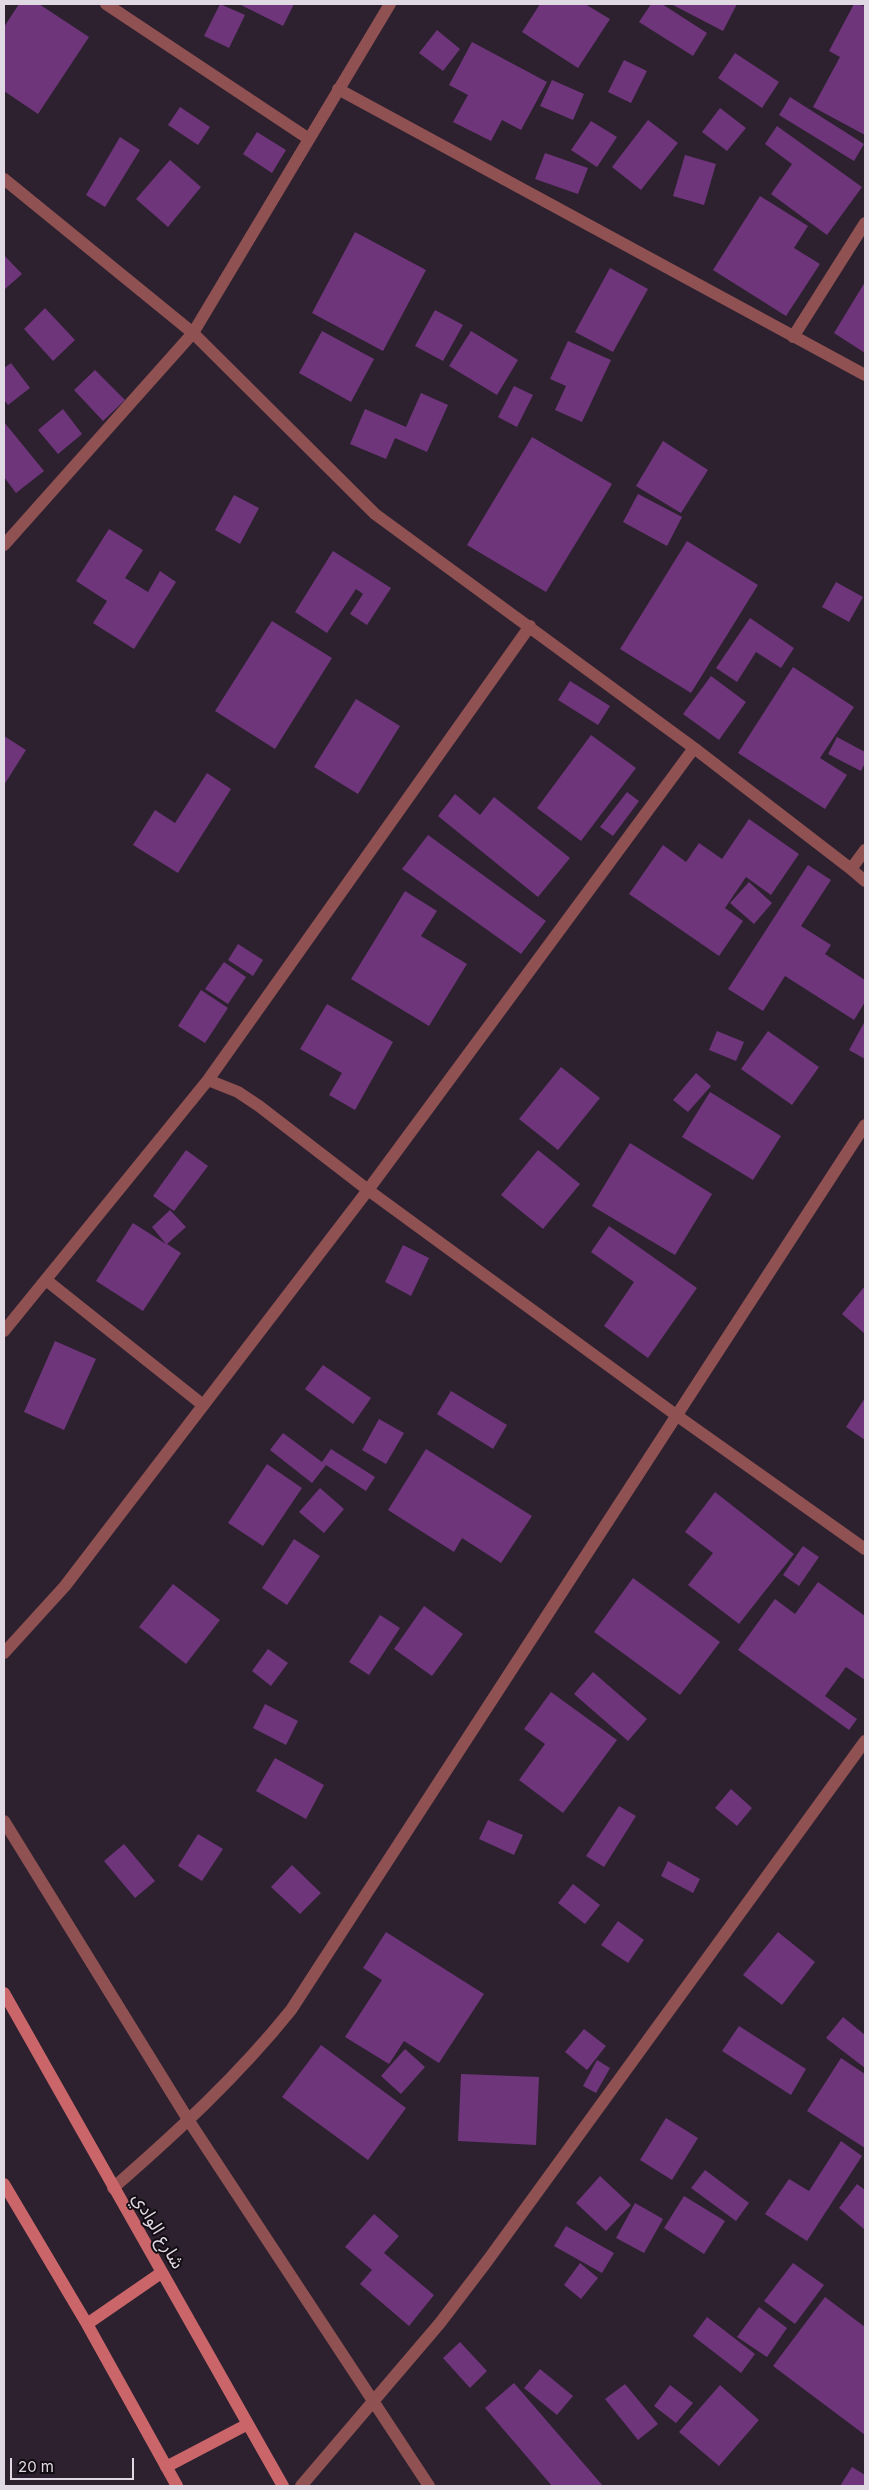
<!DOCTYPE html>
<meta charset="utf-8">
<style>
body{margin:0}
#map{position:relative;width:869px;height:2490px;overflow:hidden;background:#2d212f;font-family:Inter,sans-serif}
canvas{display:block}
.frame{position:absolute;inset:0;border:5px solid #e0d8e2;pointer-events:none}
.scale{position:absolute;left:10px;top:2458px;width:124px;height:22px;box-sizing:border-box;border:2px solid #e0d8e2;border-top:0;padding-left:6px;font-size:15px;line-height:18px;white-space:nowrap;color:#e0d8e2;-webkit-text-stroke:4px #120d13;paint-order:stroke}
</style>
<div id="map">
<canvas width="869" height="2490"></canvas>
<div class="frame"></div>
<div class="scale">20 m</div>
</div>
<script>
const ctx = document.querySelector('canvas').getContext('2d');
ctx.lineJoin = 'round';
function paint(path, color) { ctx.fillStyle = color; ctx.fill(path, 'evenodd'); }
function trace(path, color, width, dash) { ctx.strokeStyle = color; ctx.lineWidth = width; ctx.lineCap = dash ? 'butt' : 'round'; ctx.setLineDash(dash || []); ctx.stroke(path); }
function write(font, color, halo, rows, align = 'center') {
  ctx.font = font + ' Inter,"Noto Sans Arabic",sans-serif'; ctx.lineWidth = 4; ctx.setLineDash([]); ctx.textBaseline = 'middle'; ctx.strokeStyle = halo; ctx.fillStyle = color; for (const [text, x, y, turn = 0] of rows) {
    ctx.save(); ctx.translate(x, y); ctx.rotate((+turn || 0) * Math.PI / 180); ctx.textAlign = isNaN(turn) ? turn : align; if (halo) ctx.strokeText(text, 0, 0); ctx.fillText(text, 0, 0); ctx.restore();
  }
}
const building = new Path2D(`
 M19,4H39L89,37L38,114L4,91V27Z
 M220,4L245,15L229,48L204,36Z
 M239,4H294L283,26Z
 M540,4H585L610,19L578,68L522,32Z
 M651,4H662L707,33L693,56L639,22Z
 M671,4H737L723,31Z
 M854,4L865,6V135L813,107L840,57L829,51Z
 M437,30L460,49L443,71L419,53Z
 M472,42L547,82L521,130L502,120L491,141L453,122L468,95L449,85Z
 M735,53L779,82L762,108L718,78Z
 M624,60L647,71L631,103L608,92Z
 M552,80L584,94L573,120L540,106Z
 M790,97L864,144L854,161L779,115Z
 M180,107L210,127L198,145L168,125Z
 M720,108L746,128L727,151L702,132Z
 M648,120L678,143L641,190L612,167Z
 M591,121L617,137L597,167L571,150Z
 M777,126L862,187L827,235L771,194L792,164L765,144Z
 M257,132L286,150L272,173L243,154Z
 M120,137L140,150L105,207L86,195Z
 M545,153L588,168L578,194L535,179Z
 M685,155L716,164L704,205L673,196Z
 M170,160L201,187L168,227L136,199Z
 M760,196L808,226L794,248L820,264L786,316L713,270Z
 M355,232L426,270L383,351L312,313Z
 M4,255L22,274L5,289L4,287Z
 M610,268L648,289L613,352L575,332Z
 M865,282V353L834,333Z
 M45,308L75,340L53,361L24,329Z
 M435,310L463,325L443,361L415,346Z
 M322,331L374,359L351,402L299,373Z
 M471,331L518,360L497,395L449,366Z
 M568,341L611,360L582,422L555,410L566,386L550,379Z
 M11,363L30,388L8,405L4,400V368Z
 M95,370L125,400L103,421L74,390Z
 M514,386L533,395L517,427L498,417Z
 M421,393L448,405L427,452L395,438L386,459L350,444L365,409L406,427Z
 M63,409L82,434L58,454L38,430Z
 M4,422L44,471L16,493L4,477Z
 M532,437L612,484L546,592L467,545Z
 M663,441L708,470L681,513L636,486Z
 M638,494L682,517L667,546L623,522Z
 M234,495L259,508L240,544L215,530Z
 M109,529L143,550L125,578L148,592L160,571L176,582L134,649L93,623L107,601L76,581Z
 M687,541L758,585L691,693L620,649Z
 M333,551L391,588L367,625L350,614L363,594L356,589L327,633L295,612Z
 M836,582L863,597L849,622L822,607Z
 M750,618L794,648L781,668L756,652L737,682L716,668Z
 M272,621L332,658L275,749L215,711Z
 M793,667L854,707L820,758L847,775L825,809L738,753Z
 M711,676L746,702L719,740L683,714Z
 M570,681L610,706L598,725L558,700Z
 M356,699L400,726L358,794L314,767Z
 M591,735L636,768L581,841L537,808Z
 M4,736L26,750L4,785Z
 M837,737L865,752V763L861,771L828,754Z
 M207,773L231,789L178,873L133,845L155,810L175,823Z
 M627,792L639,801L613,836L600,827Z
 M455,794L480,815L494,797L570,858L538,897L438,816Z
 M749,819L799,854L771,895L746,877L725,908L743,921L719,956L629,894L663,845L686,862L699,843L722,859Z
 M428,835L546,921L521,954L402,869Z
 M808,865L831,880L801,926L831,945L825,954L865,980V1002L854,1020L785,976L763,1011L728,989Z
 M749,882L772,903L754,924L730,903Z
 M405,891L437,911L421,936L467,964L429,1026L351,979Z
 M238,944L263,960L253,976L228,960Z
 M224,962L246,977L228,1004L205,989Z
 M201,990L228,1008L205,1043L178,1026Z
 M327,1004L393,1042L355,1110L329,1095L342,1073L300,1049Z
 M865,1021V1059L849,1050Z
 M717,1031L744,1042L736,1061L709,1050Z
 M768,1031L819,1067L792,1105L741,1069Z
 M561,1067L600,1098L558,1150L519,1119Z
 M696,1073L711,1086L688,1112L673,1100Z
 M710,1092L781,1136L753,1180L682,1137Z
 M630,1143L712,1194L675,1255L592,1206Z
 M186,1150L208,1166L174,1211L153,1196Z
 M538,1150L580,1184L543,1229L501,1195Z
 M170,1210L186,1227L167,1244L181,1253L143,1311L96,1281L133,1223L166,1244L152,1227Z
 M609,1226L697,1288L648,1358L604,1326L634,1282L591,1252Z
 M403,1245L429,1258L411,1296L385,1282Z
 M865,1286V1332L864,1333L842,1314Z
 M55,1341L96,1359L64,1430L24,1412Z
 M323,1365L371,1398L353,1424L305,1389Z
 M451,1391L507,1425L493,1449L437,1414Z
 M865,1398V1440L846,1427Z
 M379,1419L404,1433L386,1464L362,1450Z
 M283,1433L322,1462L331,1449L375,1477L366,1491L326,1465L312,1483L270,1450Z
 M426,1449L532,1516L501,1563L462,1538L454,1552L388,1510Z
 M267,1464L302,1488L263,1546L228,1523Z
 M320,1488L344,1509L324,1533L299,1512Z
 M715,1492L794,1554L739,1624L688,1585L713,1553L685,1532Z
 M294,1539L320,1556L287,1605L262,1588Z
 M803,1546L819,1557L799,1586L783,1575Z
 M633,1578L720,1642L680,1695L594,1632Z
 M818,1582L865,1616V1680L846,1667L825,1696L857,1719L849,1730L738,1650L775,1599L795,1614Z
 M173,1584L220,1620L186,1664L139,1627Z
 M424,1606L463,1634L432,1676L394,1649Z
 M380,1615L400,1628L369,1675L349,1662Z
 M268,1649L288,1663L271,1686L252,1671Z
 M593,1672L647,1719L628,1741L574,1694Z
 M551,1692L617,1740L563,1813L519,1780L545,1744L524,1729Z
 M265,1704L298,1721L286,1745L253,1728Z
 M275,1758L324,1785L306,1819L256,1791Z
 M731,1789L752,1808L737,1826L715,1808Z
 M619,1806L636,1816L604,1867L586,1856Z
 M488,1820L523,1835L514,1855L479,1839Z
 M198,1834L223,1849L202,1881L178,1866Z
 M124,1844L155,1881L135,1898L104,1861Z
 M668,1861L700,1879L693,1893L661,1876Z
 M292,1865L321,1893L300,1914L271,1887Z
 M573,1884L600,1905L585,1924L558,1903Z
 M618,1921L644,1940L628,1963L601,1945Z
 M386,1932L484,1994L439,2063L404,2041L389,2064L345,2037L382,1980L363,1968Z
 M778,1932L815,1962L782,2005L743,1975Z
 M843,2017L865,2035V2068L826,2038Z
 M739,2026L806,2069L791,2095L722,2051Z
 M584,2029L606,2046L587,2070L565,2052Z
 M321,2045L406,2108L368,2160L282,2097Z
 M405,2049L425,2067L401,2094L381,2076Z
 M841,2058L865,2074V2148L807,2111Z
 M597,2060L610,2068L596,2093L583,2086Z
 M461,2074L539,2077L536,2145L458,2141Z
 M666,2118L698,2138L672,2180L640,2160Z
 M841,2141L862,2156L807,2241L765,2214L789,2179L809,2191Z
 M705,2170L749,2203L736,2221L691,2188Z
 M600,2176L631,2205L606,2231L576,2203Z
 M857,2184L865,2190V2230L839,2208Z
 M684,2196L725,2221L704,2254L664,2228Z
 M635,2203L663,2219L644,2253L616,2238Z
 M374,2214L399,2236L384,2253L434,2295L409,2326L360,2284L372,2270L345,2247Z
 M566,2226L614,2253L602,2273L554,2246Z
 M580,2263L598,2278L581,2299L564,2285Z
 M793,2263L824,2285L795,2324L764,2301Z
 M825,2297L865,2327V2435L773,2366Z
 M759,2307L787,2328L767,2357L737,2337Z
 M707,2317L755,2354L741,2373L693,2336Z
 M460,2342L487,2371L470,2388L443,2358Z
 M540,2369L573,2396L557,2415L524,2388Z
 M514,2383L603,2486H552L485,2408Z
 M625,2384L658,2424L638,2440L605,2399Z
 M670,2385L693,2403L676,2423L654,2406Z
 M720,2385L759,2420L719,2466L679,2432Z
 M852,2467L865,2475V2486H840Z`);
const minor = new Path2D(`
 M106,4L309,139
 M338,89L865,375
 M4,179L193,333L375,514L694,748L851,869
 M793,337L865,223
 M4,545L193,333L390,4
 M865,850L851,869L865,881
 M208,1080L530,626
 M46,1280L203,1405
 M4,1331L208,1080L238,1092L259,1106L368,1190L676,1415L865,1549
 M4,1653L65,1586L368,1190L694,748
 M4,1821L189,2121L429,2486
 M113,2188C176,2133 238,2076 291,2010L865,1125
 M301,2486L440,2323L488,2260L865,1741`);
const secondary = new Path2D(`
 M4,1993L283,2486
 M4,2184L87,2324L177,2486
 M87,2324L161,2273
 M166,2467L248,2424`);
const streetNames = [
 ["شارع الوادي",158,2231,60]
];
paint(building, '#6e357b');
trace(minor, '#8f5152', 12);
trace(secondary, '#ca666a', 12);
write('18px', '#e0d8e2', '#120d13', streetNames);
</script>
